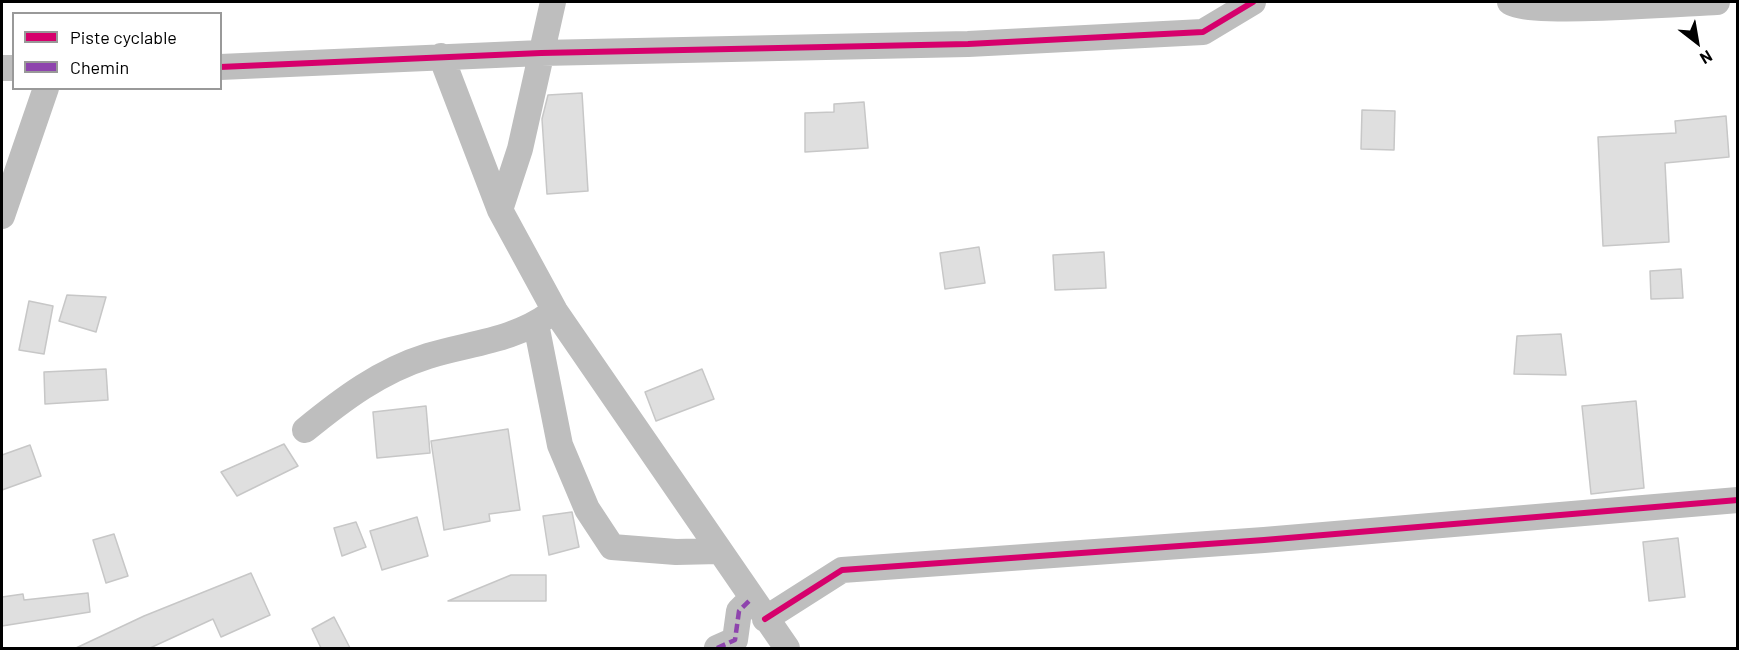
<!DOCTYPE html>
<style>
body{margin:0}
#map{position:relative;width:1739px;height:650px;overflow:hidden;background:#fff;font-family:Barlow,sans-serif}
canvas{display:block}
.frame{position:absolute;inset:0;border:3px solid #000;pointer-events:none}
.legend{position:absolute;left:12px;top:12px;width:210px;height:78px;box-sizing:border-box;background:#fff;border:2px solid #999;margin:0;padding:8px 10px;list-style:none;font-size:18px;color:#000}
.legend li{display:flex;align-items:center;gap:12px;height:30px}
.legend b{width:30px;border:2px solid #999}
.north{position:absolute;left:1667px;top:12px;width:60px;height:60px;-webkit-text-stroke:4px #fff;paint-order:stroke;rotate:149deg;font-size:16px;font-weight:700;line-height:24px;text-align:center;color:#000}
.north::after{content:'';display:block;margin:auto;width:21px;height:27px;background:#000;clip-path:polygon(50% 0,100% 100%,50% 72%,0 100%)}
</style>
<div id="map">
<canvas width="1739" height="650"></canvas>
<div class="frame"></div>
<ul class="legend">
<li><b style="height:8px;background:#d6006c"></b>Piste cyclable</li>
<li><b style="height:8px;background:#8e44ad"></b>Chemin</li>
</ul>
<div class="north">N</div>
</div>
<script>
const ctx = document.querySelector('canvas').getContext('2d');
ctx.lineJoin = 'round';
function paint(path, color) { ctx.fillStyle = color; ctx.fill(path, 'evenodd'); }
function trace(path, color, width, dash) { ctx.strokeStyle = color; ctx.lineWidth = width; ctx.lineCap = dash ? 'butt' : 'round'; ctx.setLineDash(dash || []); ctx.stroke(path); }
const building = new Path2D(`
 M582,93L588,191L547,194L542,119L548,95Z
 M864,102L868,148L805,152V113L834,112V104Z
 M1362,110L1395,111L1394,150L1361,149Z
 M1726,116L1729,157L1665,163L1669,242L1603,246L1598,137L1676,133L1675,121Z
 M979,247L985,283L945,289L940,253Z
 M1104,252L1106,288L1055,290L1053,255Z
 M1681,269L1683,298L1651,299L1650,271Z
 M67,295L106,297L96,332L59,321Z
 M29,301L53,306L44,354L19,350Z
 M1561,334L1566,375L1514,374L1517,336Z
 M106,369L108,400L45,404L44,372Z
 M702,369L714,399L656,421L645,392Z
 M1636,401L1644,488L1591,494L1582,406Z
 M426,406L430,453L377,458L373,412Z
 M508,429L520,510L489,514L490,521L444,530L431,441Z
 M284,444L298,466L237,496L221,472Z
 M30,445L41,476L2,490V455Z
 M572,512L579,547L549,555L543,516Z
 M417,517L428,556L382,570L370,531Z
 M356,522L366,547L342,556L334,528Z
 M114,534L128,576L106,583L93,540Z
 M1678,538L1685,597L1649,601L1643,542Z
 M251,573L270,615L221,637L213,619L150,648H76L144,616Z
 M511,575H546V601H448Z
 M88,593L90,612L2,626V597L23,594L24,600Z
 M334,617L350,648H321L312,629Z`);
const street = new Path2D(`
 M1510,2C1525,16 1687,3 1717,2
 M441,56L500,210L555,311L787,648
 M220,67L541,53L968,44L1203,32L1253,2
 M2,68H14
 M500,210L520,149L553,2
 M2,216L46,88
 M536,324L560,445L587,509L612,547L676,552L719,551
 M305,430C343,399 380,371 428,356C470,343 513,341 550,314
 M765,619L842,570L1264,540L1738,500
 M717,648L735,640L739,611L751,599`);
const quiet = new Path2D(`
 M717,648L735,640L739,611L751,599`);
const cycleway = new Path2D(`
 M220,67L541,53L968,44L1203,32L1253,2
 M765,619L842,570L1264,540L1738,500`);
paint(building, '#dfdfdf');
trace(building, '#c7c7c7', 1.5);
trace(street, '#bebebe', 26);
trace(quiet, '#8e44ad', 4.5, [9, 4.5]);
trace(cycleway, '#d6006c', 6);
</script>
